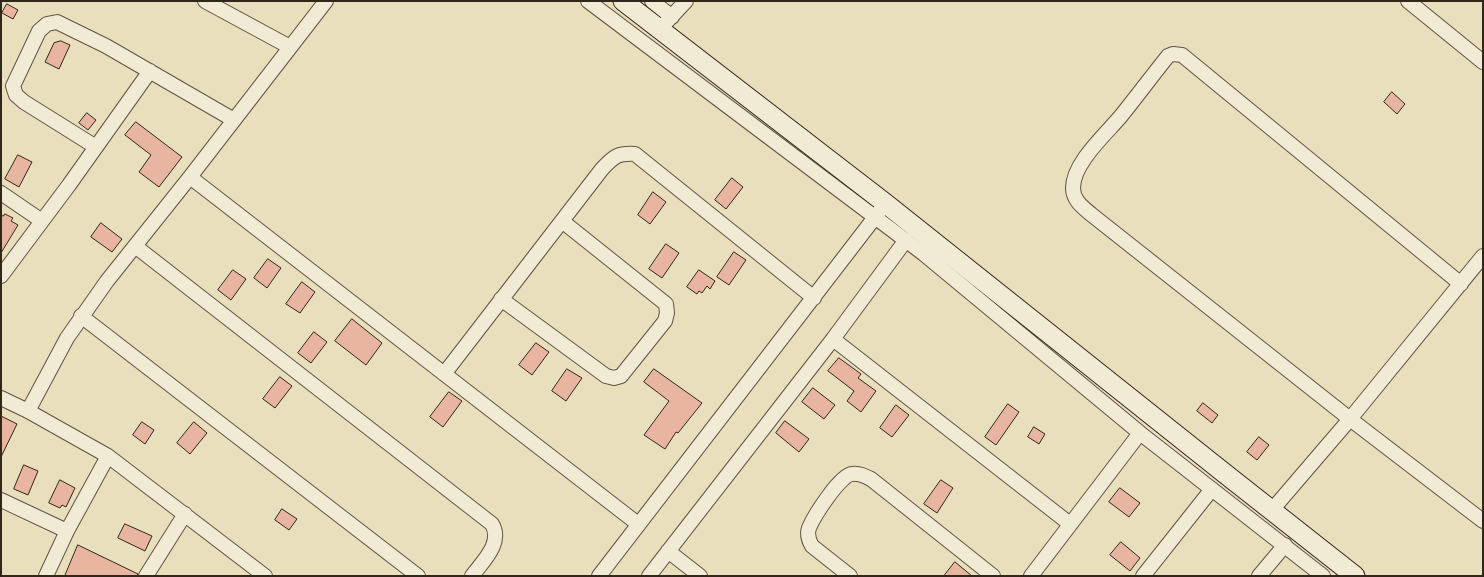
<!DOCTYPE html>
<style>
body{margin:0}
#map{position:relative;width:1484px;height:577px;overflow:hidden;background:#eadfbd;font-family:Alegreya,serif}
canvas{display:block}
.frame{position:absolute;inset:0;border:2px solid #31261a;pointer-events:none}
</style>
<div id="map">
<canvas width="1484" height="577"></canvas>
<div class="frame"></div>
</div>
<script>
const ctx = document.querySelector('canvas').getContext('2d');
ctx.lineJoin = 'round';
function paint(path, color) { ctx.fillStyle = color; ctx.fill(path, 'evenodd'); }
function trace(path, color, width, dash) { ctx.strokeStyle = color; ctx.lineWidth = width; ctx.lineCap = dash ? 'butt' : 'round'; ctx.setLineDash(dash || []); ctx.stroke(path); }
const building = new Path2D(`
 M7,4L18,10L13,19L2,13Z
 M61,41L70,45L59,69L45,62L54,43Z
 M1392,92L1405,104L1397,114L1384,102Z
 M87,113L96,120L88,130L79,123Z
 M136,122L182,157L159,187L139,172L151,155L125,135Z
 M18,155L32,162L19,187L5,179Z
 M732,178L743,187L726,209L715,200Z
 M653,192L666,202L650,224L638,215Z
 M5,214L13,218L11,221L18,225L1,253V215L3,216Z
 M101,223L122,239L112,252L91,237Z
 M666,244L679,253L662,278L649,269Z
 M734,252L746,260L729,285L717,277Z
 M268,259L281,268L267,288L254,278Z
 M233,270L246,279L231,300L218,290Z
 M699,270L715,281L710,289L707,286L702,293L699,291L697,294L687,287Z
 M302,282L315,292L300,313L286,304Z
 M352,319L382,343L366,365L335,341Z
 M314,332L327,342L311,363L298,353Z
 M536,343L549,352L532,375L519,365Z
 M839,358L861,374L858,378L876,391L861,412L847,401L854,391L828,371Z
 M567,369L582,378L566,401L552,391Z
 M654,369L702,403L678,433L676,432L665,449L644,435L669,401L644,382Z
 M280,377L292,386L275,408L263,399Z
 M813,388L835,405L824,419L802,402Z
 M449,392L462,401L443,427L430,417Z
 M1203,403L1218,415L1212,423L1197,411Z
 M1008,404L1019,412L996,445L985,437Z
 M896,405L909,415L892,437L880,428Z
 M1,416L17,424L1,457Z
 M785,421L809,439L799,452L776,433Z
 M142,422L154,430L145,444L133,435Z
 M194,422L207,433L190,454L177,443Z
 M1034,427L1045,434L1039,444L1028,437Z
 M1259,437L1269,445L1257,460L1247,452Z
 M24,465L38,471L28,495L14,489Z
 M60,480L75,488L66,507L62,505L60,508L49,503Z
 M941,480L953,488L937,513L924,504Z
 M1120,488L1140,503L1129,517L1109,502Z
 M282,509L297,519L289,530L275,520Z
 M125,524L152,536L145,551L118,538Z
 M1121,542L1140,558L1130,571L1110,555Z
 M78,545L138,574L137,576H65Z
 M955,562L972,576H944Z`);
const street = new Path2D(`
 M205,1L290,47
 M588,1L924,254L1140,433L1323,576
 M652,1L672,17
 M1408,1L1483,62
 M659,30L686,1
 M96,147L24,102L16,95L13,86L39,31L47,24L57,22L106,46L234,120
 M190,177L638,524
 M1,193L42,221
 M135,246L492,524C503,543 483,561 472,576
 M1,276L69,185L150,71
 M1461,284L1182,55L1173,54L1168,56C1152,76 1137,96 1121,116C1105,135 1073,163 1073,188C1073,201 1084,208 1092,215L1350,419L1483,521
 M501,299L606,376L614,378L621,376L665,321L667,313L666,304L562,221
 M81,316L418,576
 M833,339L1070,524
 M444,374L602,169C614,156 618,153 635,154L814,298
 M1,398L28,411L108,456L265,576
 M28,411L67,338L107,281L190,177L326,1
 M1,500L67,531
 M1272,510L1350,419L1483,256
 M668,551L700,576
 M46,576L67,531L108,456
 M146,576L185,514
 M599,576L879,212
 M649,576L833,339L906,240
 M850,576L812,546C809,541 807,534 809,528C814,516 840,475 852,474C859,473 865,476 871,479L993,576
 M1031,576L1140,433
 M1143,576L1212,489
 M1259,576L1285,545`);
const secondary = new Path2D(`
 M623,1L885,203L1228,476L1355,576`);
paint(building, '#e8b5a1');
trace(building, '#31261a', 1);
trace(street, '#5f5443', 16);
trace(secondary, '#31261a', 21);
trace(street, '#f1ead4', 14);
trace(secondary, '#f1ead4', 19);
</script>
